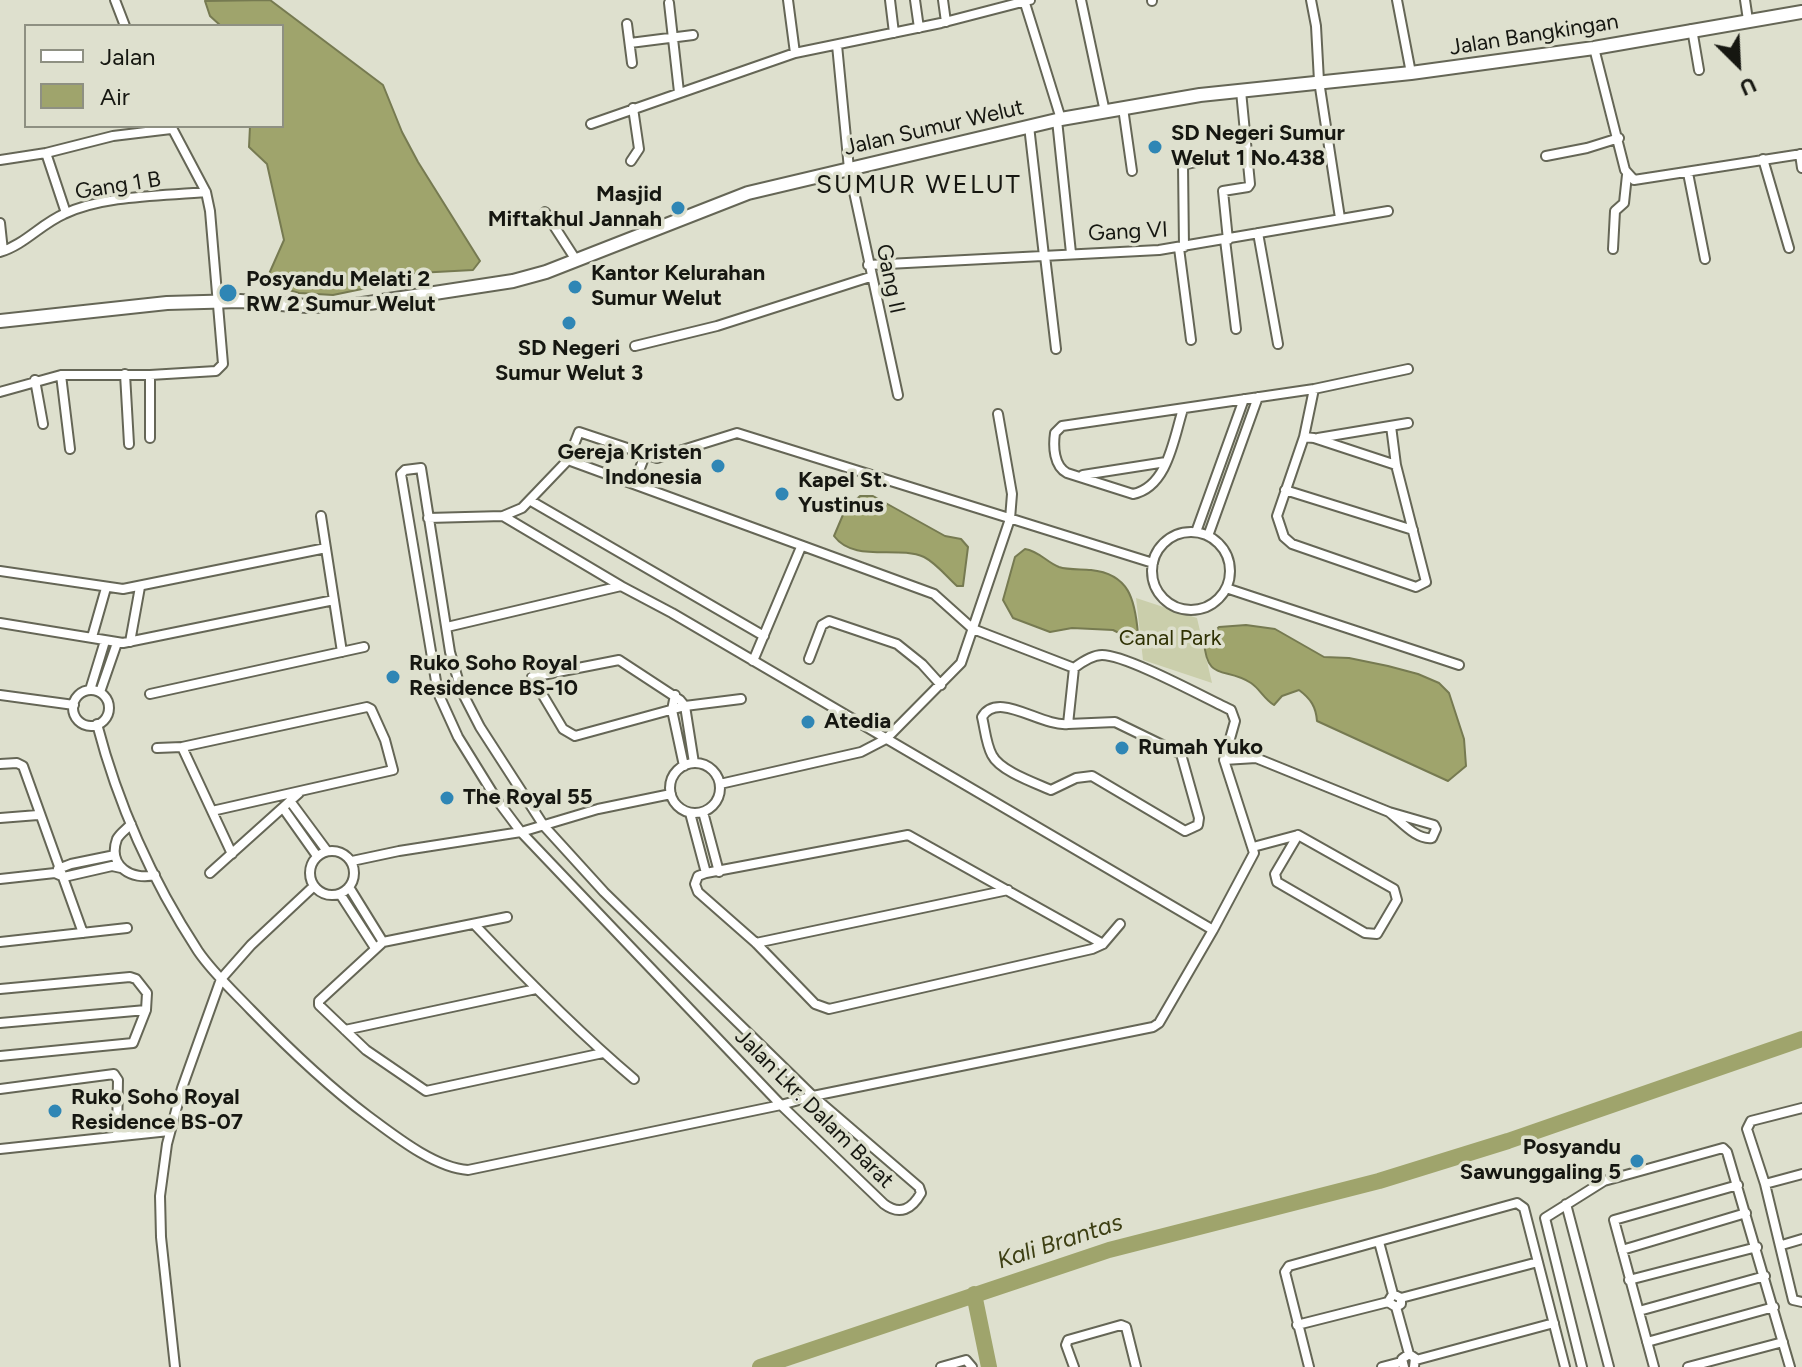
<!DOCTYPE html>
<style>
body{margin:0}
#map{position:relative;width:1802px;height:1367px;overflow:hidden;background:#dee0ce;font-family:Figtree,sans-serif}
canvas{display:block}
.legend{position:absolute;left:24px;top:24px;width:260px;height:104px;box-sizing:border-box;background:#dee0ce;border:2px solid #8e9082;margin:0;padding:10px 14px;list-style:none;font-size:24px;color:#161711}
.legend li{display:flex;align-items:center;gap:16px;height:40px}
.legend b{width:40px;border:2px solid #8e9082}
.north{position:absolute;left:1698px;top:24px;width:80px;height:80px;-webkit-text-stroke:6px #dee0ce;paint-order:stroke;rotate:156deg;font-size:22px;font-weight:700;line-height:32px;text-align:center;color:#161711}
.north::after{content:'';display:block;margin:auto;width:28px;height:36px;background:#161711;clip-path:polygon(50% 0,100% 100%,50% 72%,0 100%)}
</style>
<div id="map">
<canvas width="1802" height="1367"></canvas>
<ul class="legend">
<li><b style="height:10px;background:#fff"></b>Jalan</li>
<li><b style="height:22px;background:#9fa46c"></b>Air</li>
</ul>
<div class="north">U</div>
</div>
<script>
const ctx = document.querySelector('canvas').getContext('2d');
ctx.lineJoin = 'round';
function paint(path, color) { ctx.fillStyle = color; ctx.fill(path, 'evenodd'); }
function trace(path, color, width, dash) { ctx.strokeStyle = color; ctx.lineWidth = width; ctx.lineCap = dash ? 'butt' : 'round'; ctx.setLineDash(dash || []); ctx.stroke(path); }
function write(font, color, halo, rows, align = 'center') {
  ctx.font = font + ' Figtree,sans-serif'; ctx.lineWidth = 7; ctx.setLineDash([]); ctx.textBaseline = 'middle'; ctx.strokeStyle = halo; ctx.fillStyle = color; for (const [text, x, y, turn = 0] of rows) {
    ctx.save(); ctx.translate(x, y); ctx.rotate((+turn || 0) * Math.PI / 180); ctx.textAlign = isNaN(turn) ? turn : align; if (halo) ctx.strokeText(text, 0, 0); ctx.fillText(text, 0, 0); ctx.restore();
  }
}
const green = new Path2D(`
 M1136,598L1197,618L1212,683L1143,660Z`);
const water = new Path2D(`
 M270,0L383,85L402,132L418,162L480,261L473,270L399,274L362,289L333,295L299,293L265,283L284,240L267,164L249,147L250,126H282V26H221L210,16L205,1Z
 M860,496H873L945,536L961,539L968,547L963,586H957C947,577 936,563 924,557C897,545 854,563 834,536L845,510Z
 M1025,549C1039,551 1046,562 1059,567C1068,570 1081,569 1091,570C1129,574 1135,599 1138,634L1127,637L1113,630L1072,628L1050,632L1013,618L1003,600L1015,557Z
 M1246,625L1275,629L1324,657L1349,658L1388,666L1418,674L1439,683L1449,693L1464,739L1466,766L1448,781L1317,721C1316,707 1311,699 1299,690L1282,696L1274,705C1264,699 1260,689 1251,683C1225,666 1207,683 1204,641L1219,627Z`);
const river = new Path2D(`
 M974,1294L989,1367
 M760,1367L1109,1250L1379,1181L1508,1141L1802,1039`);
const street = new Path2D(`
 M115,0L125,26
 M788,0L795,53
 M890,0L894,33
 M915,0L919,28
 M943,0L946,22
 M1024,0L1061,119
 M1081,0L1105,112
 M1152,0V1
 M1311,0L1316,26L1319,81L1340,218
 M1397,0L1411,73
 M1745,0L1748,20
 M669,3L679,92
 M627,24L632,63
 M1692,29L1699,70
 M630,43L693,35
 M837,45L849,169L898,395
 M1594,48L1625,170L1634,180L1802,154
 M1123,108L1132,171
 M1057,120L1071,253
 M591,124L795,53L941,23L1030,0
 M1029,126L1044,256
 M46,153L66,213
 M1800,154L1802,168
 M1546,156L1587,148L1619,138
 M1763,159L1789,248
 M0,160L46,153L113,136L171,129
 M631,161L639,149L633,108
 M1688,173L1705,259
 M545,212L576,260
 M0,223L3,251
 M1258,233L1278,344
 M1225,240L1236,329
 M1228,240L1223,191L1248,187L1250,184L1241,91
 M1184,247L1183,165L1222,156
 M1179,248L1191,340
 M1613,249L1615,211L1624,203L1627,175
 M0,252C24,245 41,224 64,214C104,195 162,196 206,192
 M1045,256L1056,349
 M868,265L1159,250L1388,211
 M635,346L717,326L870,277
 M125,374L129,444
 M61,375L70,449
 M150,375V438
 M35,380L43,424
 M1314,389L1304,437L1277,516L1284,537L1292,544L1416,587L1426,582L1396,465L1391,426
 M0,392L61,375H150L216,371L223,364L210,211L206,192L171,126
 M1183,409C1174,437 1168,487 1133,494L1067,473C1054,466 1053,447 1055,433L1062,426L1314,389L1408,369
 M1304,437L1314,438L1396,465
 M1318,438L1408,423
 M568,460L934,594L973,629L1074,668
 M421,468L450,652L461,690L480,727L544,826L604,892L813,1096L919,1187L921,1193C912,1209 900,1216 884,1204L781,1105L521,832L497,800L458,737L438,693L401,474L405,470Z
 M1083,475L1166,462
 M634,484L645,455
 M1285,490L1413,530
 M531,501L764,636
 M321,516L342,652
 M503,516L621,586
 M428,518L503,516L522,508L568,460L579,432L657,458L737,433L1153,563
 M1196,532L1244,399
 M1152 571a39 39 0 1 1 78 0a39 39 0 1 1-78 0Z
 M1208,536L1258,397
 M0,571L123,589L326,548
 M1226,588L1459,665
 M0,623L123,643L334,600
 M92,637L106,588
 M130,642L140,587
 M809,659L822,625L829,621L897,644L922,664L941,685
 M753,661L801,547
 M90,690L105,641
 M73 708a18 18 0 1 1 36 0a18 18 0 1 1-36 0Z
 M100,692L117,643
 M150,694L364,647
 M0,695L74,705
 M675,695L672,710L684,766
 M97,724C118,805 153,882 198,951C213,973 233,991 251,1010C288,1048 325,1084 368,1116C395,1136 435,1168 468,1170L781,1105L813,1096L1153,1027L1159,1023L1213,930L672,613L621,586L447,627
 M1068,724L1115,722L1181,754L1199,818L1198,825L1185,831L1092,776L1076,778L1051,790C1035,783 1000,771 992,755C986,744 985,729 982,717C998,690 1041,727 1068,724L1074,668C1082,662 1092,655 1102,655C1127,655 1205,698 1231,710L1235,721L1224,760L1254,853L1213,930
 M182,747L232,854
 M157,748L182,747L367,707L371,709L385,740L393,770L212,811
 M1224,760L1256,758L1389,812L1434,825L1436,829L1432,838C1416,840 1402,822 1389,812
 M694,763L685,706L680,700L619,660L532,677L563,729L575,736L685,706L741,699
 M670 788a25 25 0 1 1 50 0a25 25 0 1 1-50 0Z
 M0,764L17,763L23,766L83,933
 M720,784L861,752L886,739L961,663L1010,519L1012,494L998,414
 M290,801L327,851
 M283,808L317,856
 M703,812L719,872
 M690,813L706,873
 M0,818L38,815
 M131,824C127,829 120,833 117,839C107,866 132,881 155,875
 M1253,847L1298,835L1394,889L1397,900L1377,934L1365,933L1277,882L1275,874L1298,835
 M310 873a22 22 0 1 1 44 0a22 22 0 1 1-44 0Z
 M352,861L399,851L521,832L598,809L671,794
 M58,869L71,864L115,855
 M210,873L299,793
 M0,879L55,873L64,877L112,866L121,868
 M349,887L383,942
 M340,894L375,948
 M507,917L383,942L319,1001V1005L366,1050L426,1091L603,1053
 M474,924C525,978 577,1031 634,1079
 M0,942L127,928
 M756,943L1008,890
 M1103,944L908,835L706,873L698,876L695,884L698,892L756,943L815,1004L829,1009L1092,949L1103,944L1120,924
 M0,989L130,977L136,979L147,993L146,1010L133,1043L0,1056
 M0,1023L146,1010
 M345,1030L536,989
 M0,1089L114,1074L118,1080L117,1136
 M1802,1108L1751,1121L1747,1129L1765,1184L1793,1300L1802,1302
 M0,1149L169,1131
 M1765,1184L1802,1174
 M1566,1204L1609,1367
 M1379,1242L1393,1294
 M1782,1245L1802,1239
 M1622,1250L1746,1213
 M1629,1280L1757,1247
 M1401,1298L1538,1262
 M1396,1307L1401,1304V1298L1393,1294L1388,1302L1396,1307L1409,1354
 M1639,1311L1765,1276
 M1297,1325L1388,1302
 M1647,1342L1774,1307
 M1416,1360L1554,1323
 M175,1367L161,1237L160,1196L167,1144L182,1088L221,979L251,945L314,886
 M941,1367L966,1360L972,1367
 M1074,1367L1066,1345L1068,1340L1121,1325L1126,1327L1136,1367
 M1309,1367L1285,1272L1289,1266L1517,1203L1524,1208L1565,1367
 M1382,1367L1401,1362
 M1404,1367L1402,1359L1409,1354L1415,1358L1414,1367
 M1582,1367L1545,1218L1604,1181L1723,1148L1727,1152L1790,1367
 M1654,1367L1614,1220L1738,1185
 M1688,1367L1783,1342`);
const secondary = new Path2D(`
 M0,321L167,303L240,301L307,306L356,305L513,281L546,272L748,193L1061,119L1200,95L1411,73L1594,48L1802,12`);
const markers = [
 [1155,147,8,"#2f86b5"],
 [678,208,8,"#2f86b5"],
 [575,287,8,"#2f86b5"],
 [228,293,10,"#2f86b5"],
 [569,323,8,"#2f86b5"],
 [718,466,8,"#2f86b5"],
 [782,494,8,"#2f86b5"],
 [393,677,8,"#2f86b5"],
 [808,722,8,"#2f86b5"],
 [1122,748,8,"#2f86b5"],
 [447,798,8,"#2f86b5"],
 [55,1111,8,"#2f86b5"],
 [1637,1161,8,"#2f86b5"]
];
const streetNames = [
 ["Jalan Bangkingan",1534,35,-9],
 ["Jalan Sumur Welut",934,128,-13],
 ["Gang 1 B",118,186,-9],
 ["Gang VI",1128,232,-3],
 ["Gang II",890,279,78],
 ["Jalan Lkr. Dalam Barat",814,1109,45]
];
const poiNames = [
 ["SD Negeri Sumur",1171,134],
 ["Welut 1 No.438",1171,159],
 ["Masjid",662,195,"right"],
 ["Miftakhul Jannah",662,220,"right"],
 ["Kantor Kelurahan",591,274],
 ["Sumur Welut",591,299],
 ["Posyandu Melati 2",246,280],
 ["RW 2 Sumur Welut",246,305],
 ["SD Negeri",569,349,"center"],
 ["Sumur Welut 3",569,374,"center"],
 ["Gereja Kristen",702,453,"right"],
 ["Indonesia",702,478,"right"],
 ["Kapel St.",798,481],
 ["Yustinus",798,506],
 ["Ruko Soho Royal",409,664],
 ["Residence BS-10",409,689],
 ["Atedia",824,722],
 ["Rumah Yuko",1138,748],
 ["The Royal 55",463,798],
 ["Ruko Soho Royal",71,1098],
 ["Residence BS-07",71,1123],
 ["Posyandu",1621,1148,"right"],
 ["Sawunggaling 5",1621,1173,"right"]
];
const parkNames = [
 ["Canal Park",1170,639]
];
const waterNames = [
 ["Kali Brantas",1060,1242,-18]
];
const quarterNames = [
 ["SUMUR WELUT",919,185]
];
paint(green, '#caceab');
paint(water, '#9fa46c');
trace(water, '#767a51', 2);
trace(river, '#9fa46c', 16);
trace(street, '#656656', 12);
trace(secondary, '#656656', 16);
trace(street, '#fff', 8);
trace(secondary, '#fff', 12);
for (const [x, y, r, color] of markers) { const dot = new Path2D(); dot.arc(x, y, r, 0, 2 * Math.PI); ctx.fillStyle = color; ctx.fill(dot); trace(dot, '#dee0ce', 3); }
write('22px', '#161711', '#dee0ce', streetNames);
write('bold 22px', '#161711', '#dee0ce', poiNames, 'left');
write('22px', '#2e3002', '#dee0ce', parkNames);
write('italic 24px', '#3d3f13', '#dee0ce', waterNames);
ctx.letterSpacing = '2px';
write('26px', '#161711', '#dee0ce', quarterNames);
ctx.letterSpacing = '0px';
</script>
